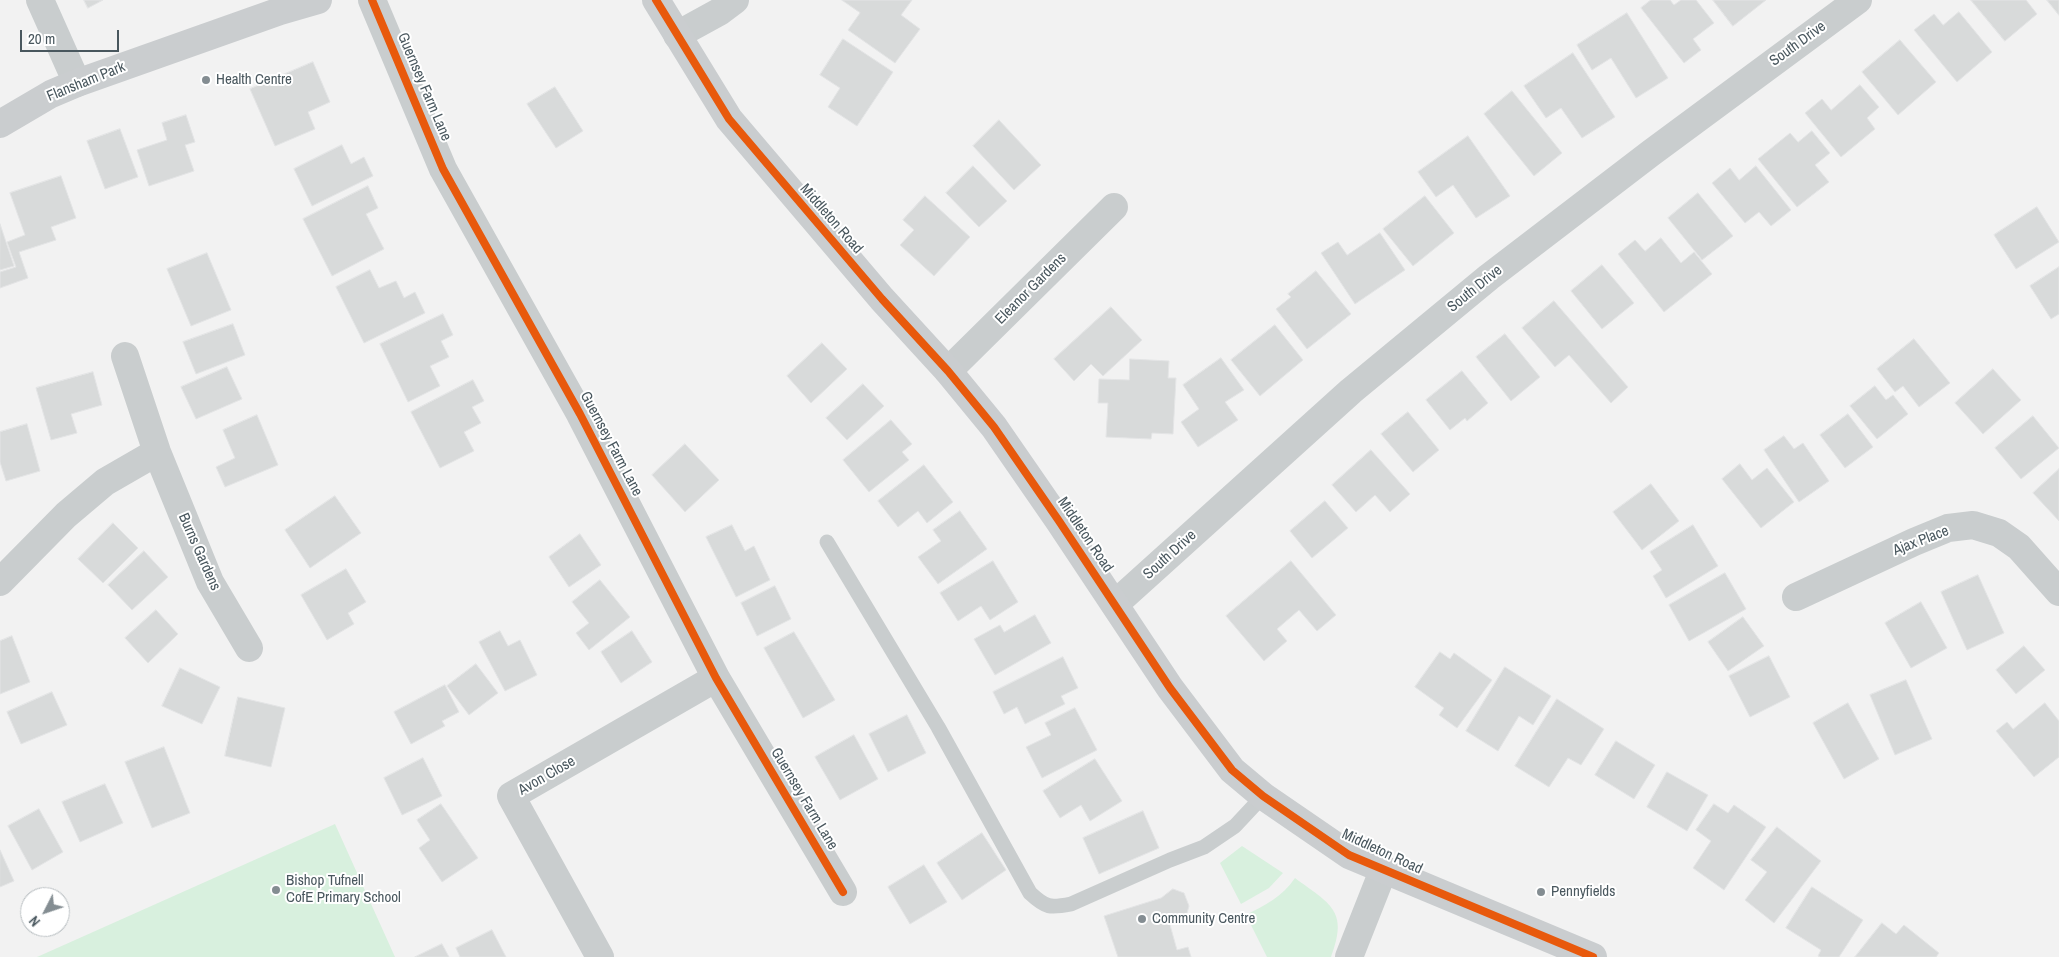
<!DOCTYPE html>
<style>
body{margin:0}
#map{position:relative;width:2059px;height:957px;overflow:hidden;background:#f2f2f2;font-family:"Archivo Narrow",sans-serif}
canvas{display:block}
.north{position:absolute;left:20px;top:887px;width:50px;height:50px;box-sizing:border-box;background:#fff;border:1px solid #b6bcbf;border-radius:50%;rotate:229deg;font-size:14px;font-weight:700;line-height:20px;text-align:center;color:#49575e}
.north::after{content:'';display:block;margin:auto;width:18px;height:22px;background:#848d92;clip-path:polygon(50% 0,100% 100%,50% 72%,0 100%)}
.scale{position:absolute;left:20px;top:30px;width:99px;height:22px;box-sizing:border-box;border:2px solid #49575e;border-top:0;padding-left:6px;font-size:15px;line-height:18px;white-space:nowrap;color:#49575e;-webkit-text-stroke:4px #fff;paint-order:stroke}
</style>
<div id="map">
<canvas width="2059" height="957"></canvas>
<div class="north">N</div>
<div class="scale">20 m</div>
</div>
<script>
const ctx = document.querySelector('canvas').getContext('2d');
ctx.lineJoin = 'round';
function paint(path, color) { ctx.fillStyle = color; ctx.fill(path, 'evenodd'); }
function trace(path, color, width, dash) { ctx.strokeStyle = color; ctx.lineWidth = width; ctx.lineCap = dash ? 'butt' : 'round'; ctx.setLineDash(dash || []); ctx.stroke(path); }
function write(font, color, halo, rows, align = 'center') {
  ctx.font = font + ' "Archivo Narrow",sans-serif'; ctx.lineWidth = 4; ctx.setLineDash([]); ctx.textBaseline = 'middle'; ctx.strokeStyle = halo; ctx.fillStyle = color; for (const [text, x, y, turn = 0] of rows) {
    ctx.save(); ctx.translate(x, y); ctx.rotate((+turn || 0) * Math.PI / 180); ctx.textAlign = isNaN(turn) ? turn : align; if (halo) ctx.strokeText(text, 0, 0); ctx.fillText(text, 0, 0); ctx.restore();
  }
}
const green = new Path2D(`
 M335,824L395,957H37Z
 M1242,846L1283,873L1269,888L1241,904L1220,863Z
 M1295,878C1330,904 1349,910 1331,957H1267L1246,915C1265,905 1282,897 1295,878Z`);
const building = new Path2D(`
 M84,0H103L88,8Z
 M842,0H912L901,15L920,29L895,63L848,30L860,13Z
 M1651,0H1670L1674,5L1681,0H1696L1714,23L1693,39L1701,50L1684,63L1641,8Z
 M1713,0H1766L1733,26Z
 M1971,0H2026L2037,14L2005,41Z
 M2047,0H2059V15Z
 M1959,12L1992,52L1957,82L1914,30L1934,14L1943,25Z
 M1627,13L1668,78L1636,98L1611,58L1592,70L1577,45Z
 M843,39L893,72L857,126L828,107L840,88L820,75Z
 M1900,40L1936,82L1898,115L1862,72Z
 M1573,53L1615,117L1582,138L1561,108L1546,118L1524,86Z
 M313,62L330,102L308,112L315,129L275,146L250,89Z
 M1860,85L1879,107L1867,118L1875,129L1841,157L1805,113L1822,99L1831,110Z
 M555,87L583,131L556,148L527,104Z
 M1512,91L1562,153L1534,176L1484,114Z
 M186,115L195,142L185,145L194,171L149,186L137,150L167,140L162,123Z
 M999,120L1041,165L1014,190L973,146Z
 M120,129L138,177L105,189L87,141Z
 M1812,131L1830,153L1815,165L1829,182L1797,207L1758,159L1790,133L1798,142Z
 M1468,136L1510,196L1476,218L1453,185L1436,197L1418,172Z
 M342,145L351,164L364,157L373,176L312,206L294,169Z
 M973,166L1007,201L979,227L946,193Z
 M1756,166L1791,210L1771,226L1759,212L1745,223L1712,183L1730,168L1739,180Z
 M61,176L76,218L51,227L56,240L19,252L28,278L0,288V272L16,267L7,242L25,235L10,193Z
 M368,186L378,208L366,214L384,249L332,276L303,219Z
 M1698,193L1733,236L1702,260L1668,218Z
 M925,196L970,237L934,276L900,245L914,230L903,220Z
 M1425,196L1454,233L1413,266L1383,229Z
 M2037,207L2059,242L2016,269L1994,235Z
 M0,224L14,266L0,270Z
 M1380,233L1405,270L1355,304L1321,253L1338,242L1347,255Z
 M1661,238L1681,263L1694,252L1712,274L1664,312L1618,254L1635,240L1645,251Z
 M207,253L231,310L191,326L167,269Z
 M1602,265L1634,303L1602,329L1571,291Z
 M2059,267V314L2051,319L2030,286Z
 M370,270L379,288L396,281L404,298L415,292L425,313L364,343L336,287Z
 M1316,271L1351,314L1307,349L1276,309L1291,297L1288,294Z
 M1554,301L1628,387L1611,403L1569,355L1555,367L1522,328Z
 M1111,307L1142,340L1103,376L1091,364L1074,381L1054,359Z
 M443,314L453,335L441,341L449,357L430,366L440,386L408,402L380,344Z
 M233,324L245,355L196,374L183,342Z
 M1275,325L1303,360L1260,396L1231,360Z
 M1505,334L1540,377L1511,401L1476,357Z
 M1914,339L1950,383L1919,407L1903,386L1895,392L1877,369Z
 M822,343L847,369L811,403L787,376Z
 M1221,358L1244,390L1225,402L1238,420L1198,447L1181,422L1199,409L1183,385Z
 M1130,359L1169,361L1168,378H1176L1173,434L1152,433L1151,439L1106,437L1108,403H1098L1099,379L1129,380Z
 M227,367L242,399L196,419L181,387Z
 M1993,369L2021,400L1983,434L1955,403Z
 M1462,371L1488,403L1467,421L1465,418L1450,430L1426,400Z
 M93,372L102,405L71,414L77,433L51,440L36,388Z
 M473,380L484,401L472,407L481,423L464,432L474,451L440,468L411,412Z
 M863,384L884,406L847,440L826,418Z
 M1875,386L1886,400L1893,395L1908,414L1877,439L1850,406Z
 M1408,412L1439,450L1413,472L1381,434Z
 M1848,414L1873,447L1845,468L1820,435Z
 M257,415L278,465L225,487L216,467L235,458L223,430Z
 M2033,416L2059,448L2021,479L1995,448Z
 M891,420L912,444L902,452L909,460L869,492L843,460Z
 M27,424L40,471L6,481L0,462V432Z
 M1784,436L1794,449L1803,443L1829,481L1799,502L1764,450Z
 M685,444L719,480L685,512L652,475Z
 M1371,450L1410,494L1390,512L1375,495L1356,512L1332,485Z
 M1740,464L1752,480L1767,468L1794,502L1761,528L1722,479Z
 M924,465L953,502L927,523L918,511L898,527L878,501Z
 M2059,469V521L2033,493Z
 M1651,484L1679,521L1642,550L1613,512Z
 M335,496L361,533L310,568L285,530Z
 M1325,501L1348,528L1312,558L1290,531Z
 M960,511L987,549L938,584L918,557L941,541L933,530Z
 M113,523L138,548L103,583L78,559Z
 M732,525L745,551L754,546L770,580L736,597L706,537Z
 M1693,525L1718,566L1666,598L1653,576L1662,570L1650,552Z
 M580,534L601,565L569,587L549,557Z
 M144,551L168,577L132,610L108,585Z
 M993,561L1018,602L990,620L981,606L958,621L940,593Z
 M1291,561L1336,615L1317,631L1299,610L1277,629L1287,641L1264,661L1226,616Z
 M346,569L366,602L348,613L354,624L327,640L301,595Z
 M1725,573L1746,609L1689,641L1669,605Z
 M1978,575L2004,633L1967,650L1941,592Z
 M600,580L630,617L589,650L576,633L589,623L572,602Z
 M775,586L791,619L757,636L741,603Z
 M1921,602L1947,648L1911,668L1885,623Z
 M156,610L178,634L148,663L125,638Z
 M1035,615L1051,643L995,675L974,639L1000,625L1004,632Z
 M1743,617L1764,646L1728,671L1708,642Z
 M500,631L508,646L520,640L537,675L505,691L479,642Z
 M632,631L652,662L621,683L601,652Z
 M794,632L835,700L803,718L764,648Z
 M12,636L30,682L0,694V641Z
 M2024,646L2045,670L2016,694L1996,670Z
 M1440,652L1450,659L1454,653L1492,680L1457,728L1439,715L1444,708L1415,687Z
 M1769,656L1790,697L1750,717L1729,676Z
 M1063,657L1078,688L1061,696L1065,704L1025,724L1017,707L1004,714L993,692Z
 M476,664L498,693L469,715L447,686Z
 M1505,667L1551,696L1533,725L1519,716L1498,751L1466,731Z
 M180,668L220,687L202,724L162,706Z
 M1906,680L1932,739L1895,755L1870,695Z
 M445,685L459,712L442,721L445,726L411,744L394,712Z
 M52,692L67,725L21,744L7,712Z
 M238,697L285,708L271,767L225,756Z
 M1557,699L1604,729L1581,765L1568,758L1549,787L1515,766Z
 M1848,703L1879,759L1844,779L1813,723Z
 M2045,703L2059,721V757L2034,777L1996,731L2007,722L2013,729Z
 M1075,708L1097,750L1042,778L1026,747L1051,735L1045,723Z
 M907,715L926,753L888,772L869,734Z
 M854,735L878,779L840,800L815,757Z
 M1616,741L1655,765L1634,799L1595,775Z
 M164,747L190,813L152,828L125,762Z
 M423,758L442,796L402,815L384,778Z
 M1095,759L1122,801L1090,821L1081,805L1060,818L1043,791Z
 M1667,772L1708,795L1687,831L1647,807Z
 M105,784L123,823L80,842L62,802Z
 M441,804L478,858L442,882L419,848L430,840L417,820Z
 M1714,804L1728,813L1734,805L1766,827L1724,890L1693,868L1711,841L1696,830Z
 M39,809L63,852L32,870L8,826Z
 M1143,811L1159,848L1099,874L1083,838Z
 M1777,827L1821,861L1774,923L1745,900L1767,872L1751,860Z
 M982,833L1006,870L962,900L937,863Z
 M0,850L14,881L0,887Z
 M924,865L947,902L910,924L888,887Z
 M1812,887L1863,920L1839,957H1820L1818,956L1821,950L1786,928Z
 M1173,889L1184,893L1189,906L1187,913L1170,925L1177,950L1188,947L1191,957H1118L1104,916L1161,898Z
 M1882,923L1896,934L1904,925L1939,953L1936,957H1855Z
 M492,930L506,957H460L456,948Z
 M442,944L449,957H415Z`);
const lane = new Path2D(`
 M827,542L938,727L1030,893C1046,908 1050,908 1071,904L1170,860L1204,847L1235,826L1263,796`);
const street = new Path2D(`
 M40,0L77,83
 M372,0L443,169L580,414L716,678L843,892
 M677,35L719,12L735,0
 M125,356L157,452L210,582L249,648
 M948,371L1114,207
 M0,582L66,515L105,482L157,452
 M1796,597L1914,542L1948,528L1973,525L1999,533L2019,547L2059,592
 M1115,604L1351,391L1489,277L1651,153L1858,0
 M600,957L511,796L716,678
 M1349,957L1383,871`);
const secondary = new Path2D(`
 M656,0L729,119L882,299L948,371L994,427L1059,521L1170,688L1232,770L1263,796L1349,855L1593,957
 M0,124L51,94L77,83L280,11L318,0`);
const cycleway = new Path2D(`
 M372,0L443,169L580,414L716,678L843,892
 M656,0L729,119L882,299L948,371L994,427L1059,521L1170,688L1232,770L1263,796L1349,855L1593,957`);
const markers = [
 [206,80,5,"#848d92"],
 [276,890,5,"#848d92"],
 [1541,892,5,"#848d92"],
 [1142,919,5,"#848d92"]
];
const streetNames = [
 ["South Drive",1798,44,-36],
 ["Flansham Park",86,82,-22],
 ["Guernsey Farm Lane",424,87,67],
 ["Middleton Road",831,219,49],
 ["Eleanor Gardens",1031,289,-45],
 ["South Drive",1475,289,-39],
 ["Guernsey Farm Lane",611,444,62],
 ["Middleton Road",1085,535,56],
 ["Ajax Place",1921,541,-21],
 ["Burns Gardens",199,552,66],
 ["South Drive",1170,555,-42],
 ["Avon Close",547,776,-30],
 ["Guernsey Farm Lane",804,799,59],
 ["Middleton Road",1382,852,25]
];
const poiNames = [
 ["Health Centre",216,80],
 ["Bishop Tufnell",286,881],
 ["CofE Primary School",286,898],
 ["Pennyfields",1551,892],
 ["Community Centre",1152,919]
];
paint(green, '#d8f0de');
paint(building, '#d8dada');
trace(building, '#e3e4e5', 1);
trace(lane, '#c9cdce', 15);
trace(street, '#c9cdce', 28);
trace(secondary, '#cacdcf', 28);
trace(cycleway, '#e8590c', 8);
for (const [x, y, r, color] of markers) { const dot = new Path2D(); dot.arc(x, y, r, 0, 2 * Math.PI); ctx.fillStyle = color; ctx.fill(dot); trace(dot, '#fff', 2); }
write('15px', '#49575e', '#fff', streetNames);
write('15px', '#49575e', '#fff', poiNames, 'left');
</script>
